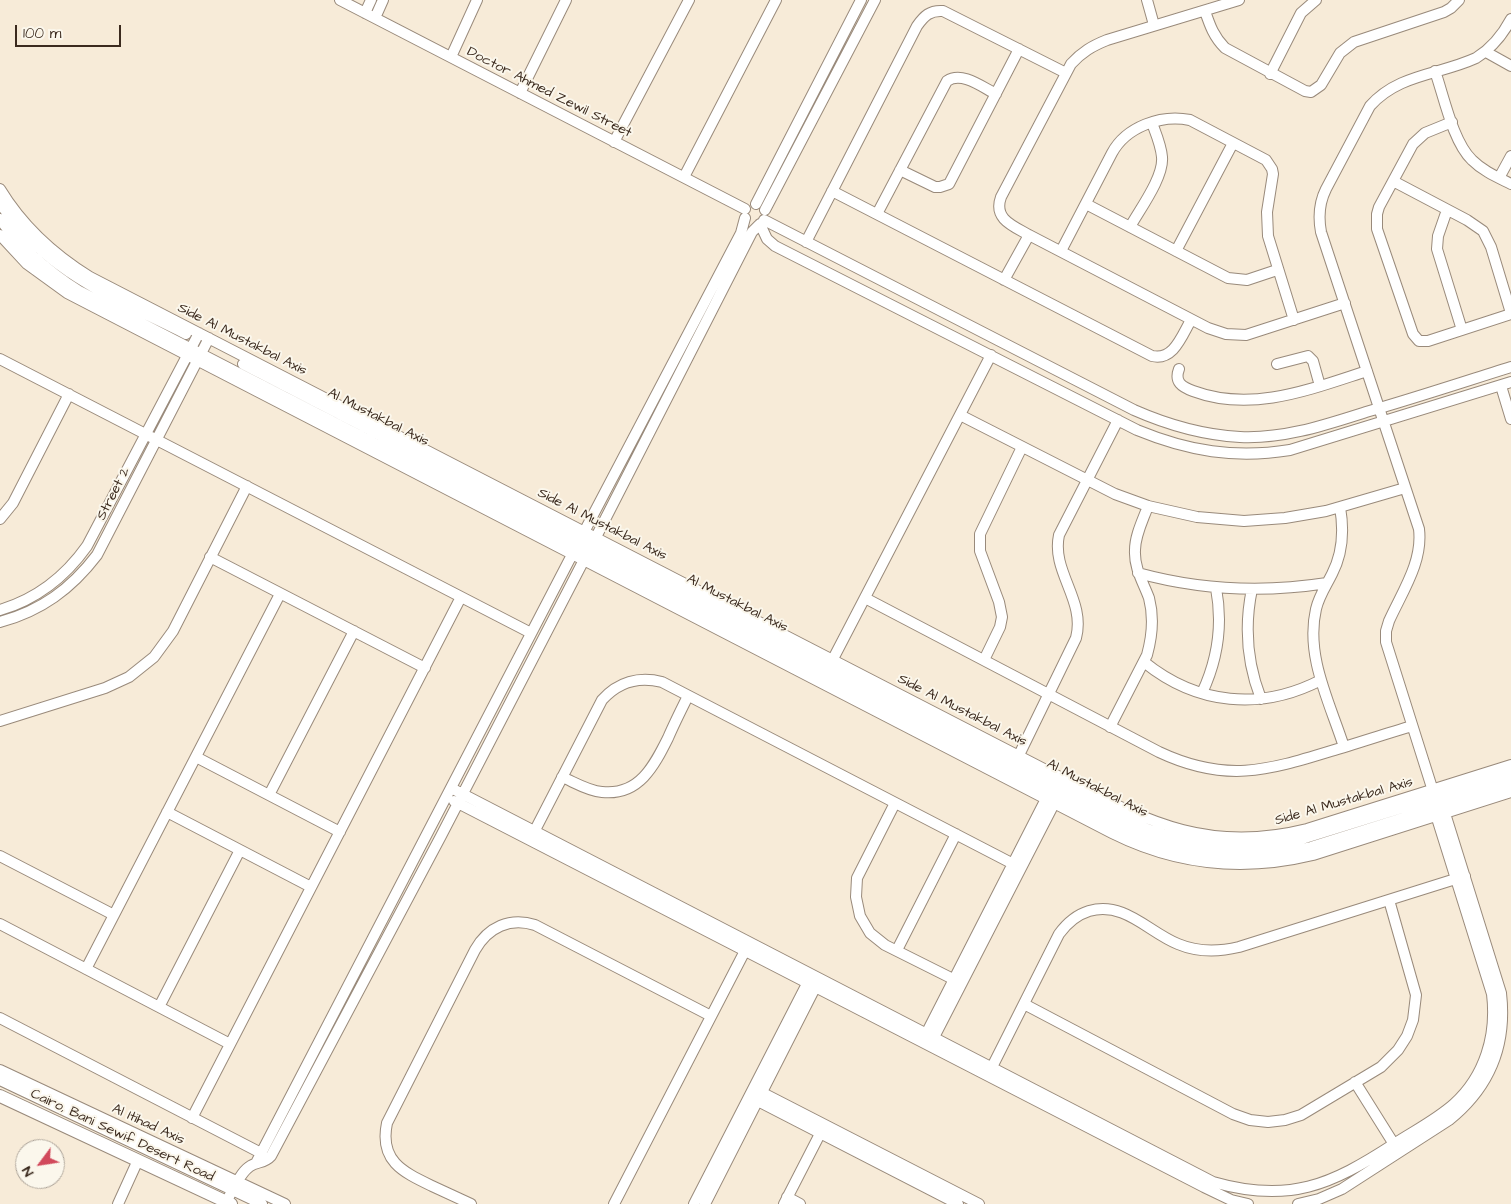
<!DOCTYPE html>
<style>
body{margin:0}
#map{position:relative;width:1511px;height:1204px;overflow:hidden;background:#f7ebd8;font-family:"Architects Daughter",sans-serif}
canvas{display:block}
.north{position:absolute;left:15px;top:1139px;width:50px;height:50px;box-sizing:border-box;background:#fbf7ec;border:1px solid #aea59a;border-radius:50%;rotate:239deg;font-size:14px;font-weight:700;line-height:20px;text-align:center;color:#3b2a1e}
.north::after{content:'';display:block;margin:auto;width:18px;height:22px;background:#d1495b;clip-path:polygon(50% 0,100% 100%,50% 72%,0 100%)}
.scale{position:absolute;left:15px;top:25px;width:106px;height:22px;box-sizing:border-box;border:2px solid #3b2a1e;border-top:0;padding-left:6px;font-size:15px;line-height:18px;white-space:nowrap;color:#3b2a1e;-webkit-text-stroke:4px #fbf7ec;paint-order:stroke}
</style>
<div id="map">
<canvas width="1511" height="1204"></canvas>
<div class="north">N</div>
<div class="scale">100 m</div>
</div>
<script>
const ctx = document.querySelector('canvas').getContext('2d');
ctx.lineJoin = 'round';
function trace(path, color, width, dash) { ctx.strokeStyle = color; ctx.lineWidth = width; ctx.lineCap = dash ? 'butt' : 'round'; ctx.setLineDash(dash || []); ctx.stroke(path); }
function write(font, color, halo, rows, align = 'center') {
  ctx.font = font + ' "Architects Daughter",sans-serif'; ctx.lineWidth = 4; ctx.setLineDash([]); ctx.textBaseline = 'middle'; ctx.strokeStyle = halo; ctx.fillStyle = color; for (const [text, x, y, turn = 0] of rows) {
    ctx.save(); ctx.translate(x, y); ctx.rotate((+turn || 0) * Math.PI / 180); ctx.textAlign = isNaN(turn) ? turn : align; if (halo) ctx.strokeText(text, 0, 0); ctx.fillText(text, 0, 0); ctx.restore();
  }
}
const minor = new Path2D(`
 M340,0L745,209
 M1147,0L1154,25
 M1239,0L1107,40C1092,46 1082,52 1071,64L1001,197C993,219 1013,226 1029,235L1208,328L1226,334L1246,335L1345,303
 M1205,11C1210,26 1214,37 1225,48L1305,91L1311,92L1321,85L1340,53L1354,42L1444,12L1451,8L1459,0
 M365,13L371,0
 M375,18L383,0
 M1486,52L1511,66
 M451,57L477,0
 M1435,71C1444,97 1453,142 1472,160C1483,171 1497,177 1511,184
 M1270,74L1301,13L1316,0
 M520,93L566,0
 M1452,122L1425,133L1413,144L1379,207L1377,214V229L1413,334L1419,341H1428L1511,314
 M614,142L689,0
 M900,170L935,187H940L949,184L1019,49
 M684,177L776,0
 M1499,178L1511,156
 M1393,181L1467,220L1483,231L1491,247L1511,313
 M0,189C23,227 53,254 90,277L1044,769C1137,815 1199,856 1307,829L1511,765
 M832,191L1152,356C1174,361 1182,335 1191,320
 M0,203C48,274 113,297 186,334
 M756,204L861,0
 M1086,204L1228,278L1247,280L1277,270
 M765,210L875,0
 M1447,210L1438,236L1437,249L1462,330
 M877,214L947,81C962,71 982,87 996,94
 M0,219C21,249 48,271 79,291L1115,825C1179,857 1241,864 1311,847L1511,784
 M764,220L1134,410C1168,425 1203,435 1240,437C1284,439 1325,425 1366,412C1415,398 1463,382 1511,367
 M760,224L767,239L775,246L1137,430C1188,451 1235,459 1290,450L1511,382
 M1130,227C1140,209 1164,177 1162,157C1161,145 1156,134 1152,123
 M0,235L27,264L67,293L1112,833C1176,865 1243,872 1313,855L1511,792
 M806,242L917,26C924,16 930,10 943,11L1066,73
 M1061,251L1112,153C1126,127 1161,114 1190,120L1266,160L1272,169L1273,174L1267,212L1268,236L1294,320
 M1176,251L1233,143
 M1004,280L1029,235
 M0,359L531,633
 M243,364L1120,817C1175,845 1232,853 1292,842L1511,774
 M1277,364L1308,356L1313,361L1320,386
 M1179,369C1174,382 1182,387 1193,391C1252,413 1311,389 1367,371
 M1501,386L1511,419
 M960,415L1115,494L1148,506L1197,517L1244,521L1285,518L1326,511L1405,488
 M1340,507C1344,530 1343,553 1332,574C1326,586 1319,596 1316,609C1305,656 1330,703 1344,747
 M0,519L13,503L69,394
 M582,536L741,233L745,218
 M593,543L752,232L759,225
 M210,557L425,668
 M1138,573C1200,590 1263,593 1327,583
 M1252,589C1244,627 1247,663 1261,699
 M865,598L1159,752C1225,783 1266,771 1331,751C1358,743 1385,734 1412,726
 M0,610C37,599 65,577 87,546L199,333
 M0,622C41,611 71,589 97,555L209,338
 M833,659L991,355
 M984,660L1000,627L1002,617L999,602L980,551V534L1022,447
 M1144,662C1197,705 1261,711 1321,680
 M1202,693C1218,659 1223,625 1216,588
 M0,721L105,688L129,677L154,657L173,631L247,486
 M1110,727L1147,655C1152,637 1154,617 1149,598C1143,582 1134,568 1135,550C1135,535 1143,520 1148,506
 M1019,755L1076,638C1086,600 1051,572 1059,535L1118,420
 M196,757L340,832
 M562,777C574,782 588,791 602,792C639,796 654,766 668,738C674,724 681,710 688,696
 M451,788L1213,1182C1289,1204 1331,1185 1394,1144C1414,1131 1436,1120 1454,1104C1485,1076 1497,1035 1492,994L1431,799V795L1433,791L1386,642V631L1389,621C1402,592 1423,562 1419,529L1321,232C1318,216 1319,203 1326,189L1370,106C1398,74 1439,75 1476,58C1492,48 1502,36 1511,19
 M269,795L354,631
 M454,801L1204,1187L1231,1200L1248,1204
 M895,803L857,878L856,897L860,916L870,933L885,945L959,982
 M167,812L311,887
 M532,836L602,700C618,682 639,676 662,682L1021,868
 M0,856L114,915
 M0,924L230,1044
 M897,950L956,834
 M86,969L280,594
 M1024,1004L1233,1114L1250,1120L1268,1122L1285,1120L1301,1115L1381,1067L1398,1050L1407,1036L1413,1020L1416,995L1389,900
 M159,1007L240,850
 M0,1018L261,1153
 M924,1038L1049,793
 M931,1043L1057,798
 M0,1070L285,1204
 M989,1073L1059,934C1067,923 1076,915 1089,911C1125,901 1148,932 1178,944C1197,952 1218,952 1239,947L1465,876
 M0,1080L262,1204
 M1355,1082L1397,1149
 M757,1090L979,1204
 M752,1098L958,1204
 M192,1118L461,597
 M256,1163L575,549
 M787,1197L800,1204
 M226,1202C232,1192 240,1173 249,1167C256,1161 264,1164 271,1156L441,836L586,556
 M118,1204L138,1160
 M471,1204C458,1198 445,1192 432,1186C403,1172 379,1161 387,1123L475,950C488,927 510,917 535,925L711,1016
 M614,1204L748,945
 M694,1204L810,978
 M705,1204L818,982
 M784,1204L823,1128
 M1298,1204L1319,1199L1342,1189L1449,1120C1490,1087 1507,1045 1501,993L1443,807`);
const major = new Path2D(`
 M0,1096L231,1204`);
const streetNames = [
 ["Doctor Ahmed Zewil Street",549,93,27],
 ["Side Al Mustakbal Axis",242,340,27],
 ["Al Mustakbal Axis",378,418,27],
 ["Street 2",114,494,-63],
 ["Side Al Mustakbal Axis",602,525,27],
 ["Al Mustakbal Axis",737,604,27],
 ["Side Al Mustakbal Axis",962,711,27],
 ["Al Mustakbal Axis",1097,789,27],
 ["Side Al Mustakbal Axis",1344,802,-16],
 ["Al Itihad Axis",148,1125,25],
 ["Cairo, Bani Sewif Desert Road",122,1136,25]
];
trace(minor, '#998a7b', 12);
trace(major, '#998a7b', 14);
trace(minor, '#fff', 10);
trace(major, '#fff', 12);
write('14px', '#3b2a1e', '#fbf7ec', streetNames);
</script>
